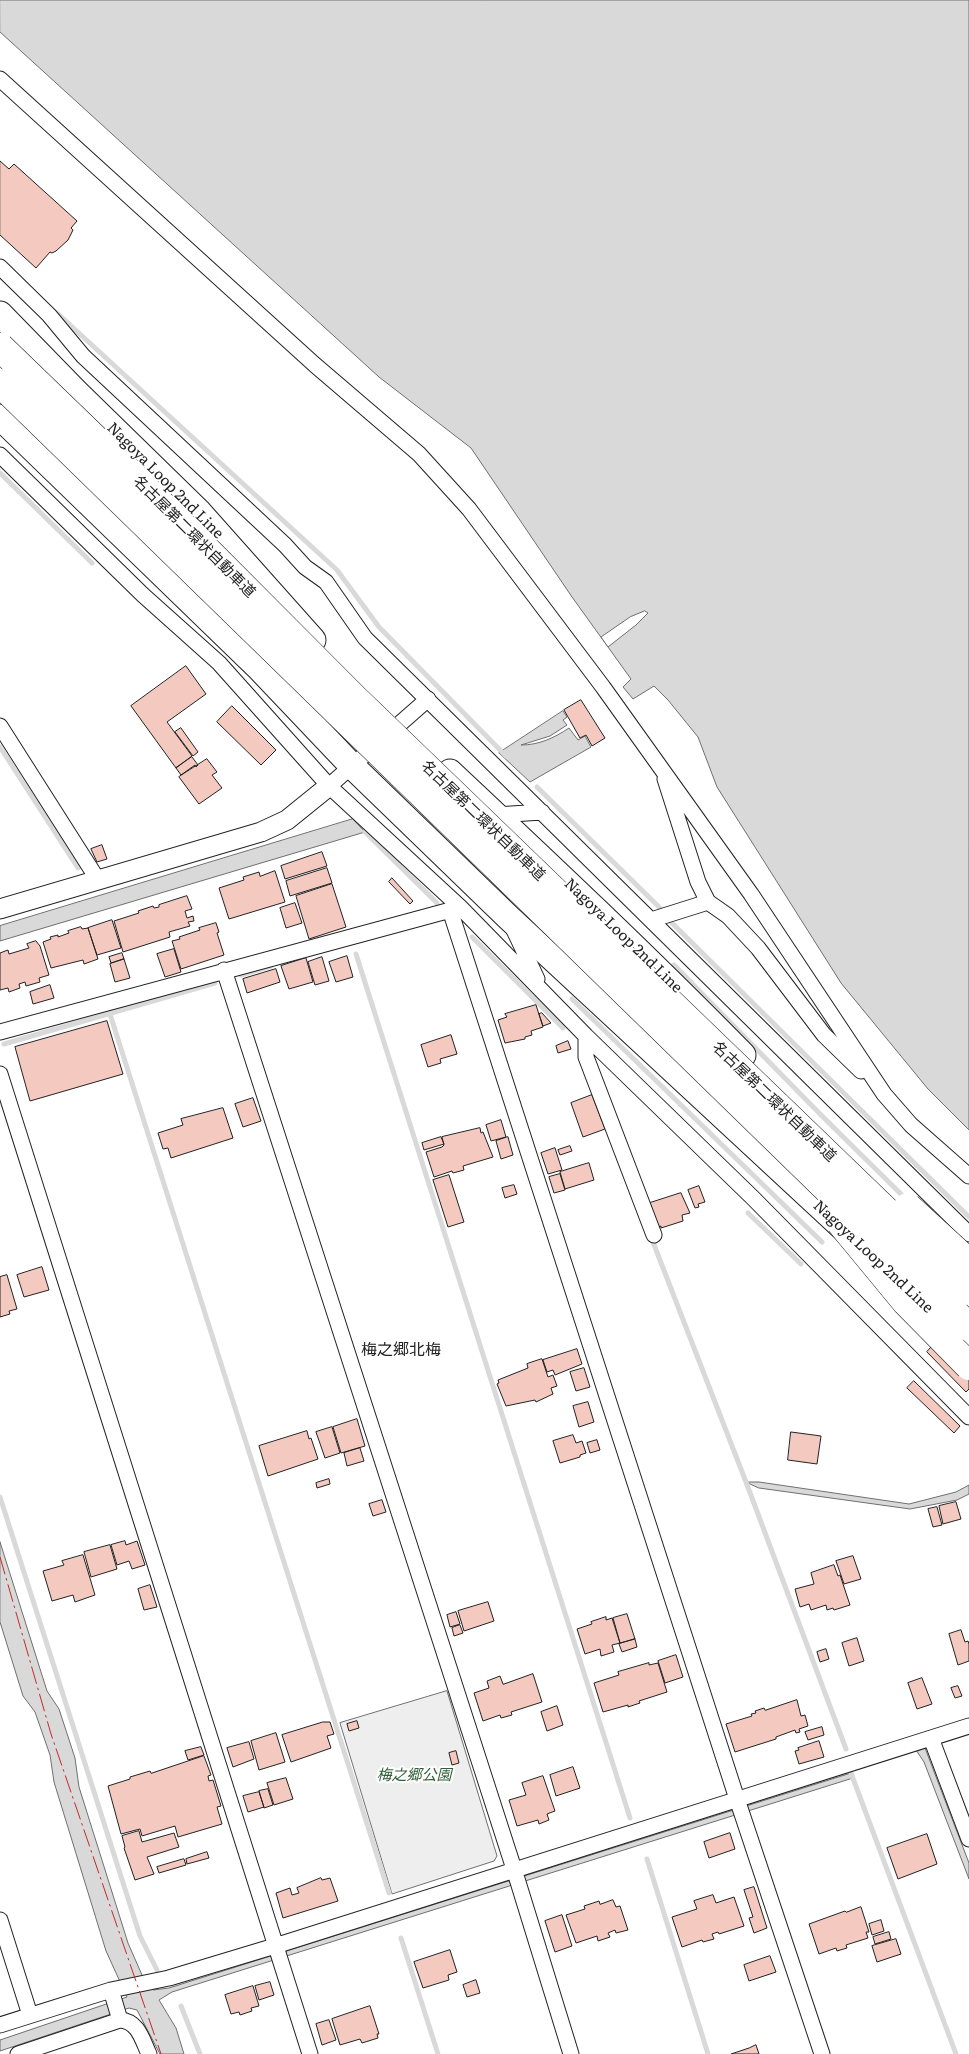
<!DOCTYPE html>
<meta charset="utf-8">
<style>
body{margin:0}
canvas{display:block;background:#fff}
</style>
<canvas width="969" height="2054"></canvas>
<script>
const ctx = document.querySelector('canvas').getContext('2d');
ctx.lineJoin = 'round';
function paint(path, color) { ctx.fillStyle = color; ctx.fill(path, 'evenodd'); }
function trace(path, color, width, dash) { ctx.strokeStyle = color; ctx.lineWidth = width; ctx.lineCap = dash ? 'butt' : 'round'; ctx.setLineDash(dash || []); ctx.stroke(path); }
function write(font, color, halo, rows, align = 'center') {
  ctx.font = font + ' Literata,"Noto Sans JP",serif'; ctx.lineWidth = 4; ctx.setLineDash([]); ctx.textBaseline = 'middle'; ctx.strokeStyle = halo; ctx.fillStyle = color; for (const [text, x, y, turn = 0] of rows) {
    ctx.save(); ctx.translate(x, y); ctx.rotate((+turn || 0) * Math.PI / 180); ctx.textAlign = isNaN(turn) ? turn : align; if (halo) ctx.strokeText(text, 0, 0); ctx.fillText(text, 0, 0); ctx.restore();
  }
}
const green = new Path2D(`
 M447,1691L497,1856L494,1861L392,1894L340,1723Z`);
const water = new Path2D(`
 M0,0H969V1130L928,1089L841,983L717,787L698,737L668,700L654,686L633,699L623,687L631,679L572,597L471,448L379,377L0,32Z
 M563,711L567,717L563,720L567,725L550,736L521,745C539,745 554,738 569,728L578,740L585,736L591,747L530,782L499,753Z
 M353,819L365,832L0,941V926Z
 M746,1482H759L909,1504L956,1492L969,1485V1494L957,1500L910,1509L759,1488Z
 M0,1542L47,1691L59,1709L75,1758L79,1787L128,1943L142,1975L153,1990L169,1988L851,1773L853,1778L172,1992L159,2000L176,2028L184,2054H160L137,2010L129,2008L0,2051V2040L127,1997L106,1951L54,1782L50,1755L35,1712L23,1696L0,1622Z
 M925,1748L969,1863V1879L924,1762L916,1750Z`);
const pier = new Path2D(`
 M645,611L648,613L636,625L608,647L601,637L630,617Z`);
const stream = new Path2D(`
 M57,313L337,570L379,627L506,756
 M0,473L92,563
 M0,747L78,868
 M537,787L660,908
 M365,832L437,903
 M671,922L969,1217
 M472,937L563,1028
 M356,954L630,1818
 M674,965L822,1116L906,1199
 M241,975L271,966
 M572,999L822,1242
 M110,1014L389,1893
 M4,1044L215,983
 M748,1213L801,1264
 M651,1237L746,1482L846,1749
 M0,1497L140,1936L157,1970
 M851,1773L956,2054
 M647,1859L708,2054
 M401,1938L438,2054
 M181,2006L200,2054`);
const building = new Path2D(`
 M0,161L9,169L14,164L77,221L71,228L73,230L68,240L56,251L52,253L50,252L36,268L0,235Z
 M186,666L206,694L167,722L192,756L176,768L131,706Z
 M581,700L605,738L592,746L586,735L580,738L564,710Z
 M232,706L276,750L261,765L217,722Z
 M181,728L198,752L193,756L175,732Z
 M192,757L198,765L196,767L195,765L181,775L176,768Z
 M207,759L217,772L212,775L222,788L199,804L179,777Z
 M102,845L107,859L97,862L91,849Z
 M322,852L327,866L285,879L281,866Z
 M327,868L332,883L290,896L286,881Z
 M275,871L285,902L229,919L219,888L244,880L243,877L259,872L260,876Z
 M392,878L413,901L410,904L389,882Z
 M332,884L346,927L309,939L296,896Z
 M187,896L192,909L185,911L187,918L193,916L194,921L188,922L190,926L169,932L170,937L123,952L114,921L139,913L138,911L153,906L154,908L159,907V905Z
 M295,903L302,923L286,928L280,908Z
 M112,920L121,948L97,955L88,928Z
 M216,923L219,932L217,933L224,955L181,969L172,941L180,939L179,937L200,930L199,928Z
 M81,927L82,929L88,928L98,959L84,964L83,960L51,968L43,942L51,939L50,937L58,935V937L69,933L68,931Z
 M36,941L40,946L49,975L39,978L40,982L26,986L25,982L19,984L20,988L9,992L8,988L0,990V953L8,950L9,954L29,948L27,944Z
 M174,949L181,972L165,977L157,954Z
 M122,953L124,959L111,963L109,957Z
 M347,956L353,977L336,982L329,962Z
 M322,957L329,981L315,985L308,962Z
 M306,958L313,982L289,989L281,966Z
 M124,959L130,978L115,982L110,964Z
 M276,969L280,982L247,993L243,979Z
 M50,985L54,998L33,1004L30,992Z
 M536,1005L543,1027L531,1031L532,1035L525,1037V1039L505,1043L498,1020L507,1017L505,1014Z
 M542,1013L551,1023L543,1026L539,1014Z
 M107,1021L123,1074L30,1101L15,1047Z
 M451,1035L457,1054L440,1059L441,1063L428,1067L421,1045Z
 M568,1041L571,1049L558,1053L556,1046Z
 M592,1095L605,1129L583,1137L571,1103Z
 M253,1098L261,1121L243,1127L235,1104Z
 M223,1108L233,1138L171,1158L168,1148L163,1149L158,1133L183,1125L181,1119Z
 M501,1120L506,1137L491,1141L486,1125Z
 M480,1128L481,1133L483,1132L493,1157L463,1166L464,1170L453,1173L452,1171L434,1177L426,1152L442,1147L444,1145L442,1137Z
 M441,1137L444,1144L424,1150L422,1143Z
 M508,1137L513,1155L501,1159L496,1141Z
 M570,1146L572,1151L560,1155L558,1150Z
 M555,1148L562,1170L548,1174L541,1153Z
 M589,1163L594,1180L565,1189L560,1172Z
 M560,1174L565,1190L554,1193L549,1177Z
 M449,1175L464,1222L448,1227L433,1180Z
 M514,1185L517,1194L505,1198L502,1188Z
 M699,1186L705,1202L698,1204L699,1207L695,1208L688,1190Z
 M681,1193L690,1213L682,1215L683,1221L661,1228V1226L658,1227L650,1203Z
 M42,1267L49,1290L24,1297L17,1275Z
 M7,1275L17,1309L9,1311L10,1314L0,1317V1277Z
 M937,1341L969,1373V1389L966,1392L927,1352Z
 M577,1349L582,1364L555,1375L553,1370L547,1372L543,1360Z
 M542,1359L548,1377L553,1375L557,1386L551,1388L553,1394L536,1402L535,1400L506,1406L497,1384L499,1383L498,1380L528,1368L527,1364Z
 M584,1368L590,1387L576,1391L570,1372Z
 M914,1381L960,1426L954,1433L907,1388Z
 M588,1402L594,1422L579,1427L573,1406Z
 M357,1419L365,1446L341,1453L333,1427Z
 M332,1427L340,1453L325,1458L316,1432Z
 M307,1431L309,1439L311,1438L318,1459L268,1476L259,1446Z
 M791,1432L821,1436L817,1464L788,1460Z
 M573,1435L576,1443L582,1441L586,1453L580,1455V1457L560,1463L553,1441Z
 M597,1440L600,1450L590,1453L587,1443Z
 M360,1448L364,1461L347,1466L344,1453Z
 M329,1479L330,1484L317,1488L316,1483Z
 M382,1500L386,1512L373,1516L369,1504Z
 M956,1502L961,1519L943,1524L939,1506Z
 M937,1507L942,1525L933,1527L928,1509Z
 M125,1541L126,1545L137,1541L145,1565L132,1569L129,1561L117,1565L111,1545Z
 M110,1545L117,1569L91,1577L84,1552Z
 M83,1555L95,1595L75,1602L73,1595L52,1601L43,1571L64,1565L62,1561Z
 M853,1556L861,1579L844,1584L836,1561Z
 M834,1565L838,1576L840,1575L850,1605L834,1610L833,1608L827,1610L826,1605L811,1610L809,1604L800,1607L795,1589L814,1584L811,1573Z
 M150,1585L157,1607L144,1610L138,1589Z
 M488,1602L494,1621L464,1631L458,1611Z
 M456,1612L460,1624L450,1627L447,1615Z
 M627,1614L635,1639L620,1643L613,1618Z
 M606,1617V1620L612,1618L620,1643L612,1645L614,1652L601,1656L600,1649L585,1654L577,1629L592,1624L591,1622Z
 M460,1625L463,1633L454,1636L452,1628Z
 M961,1630L965,1642L968,1641L969,1644V1661L958,1665L949,1634Z
 M857,1638L864,1661L849,1666L842,1643Z
 M635,1639L637,1647L622,1652L619,1644Z
 M826,1649L829,1659L820,1662L817,1652Z
 M676,1655L683,1677L665,1683L658,1661Z
 M649,1663V1665L658,1663L667,1692L639,1701L640,1703L628,1707V1705L603,1712L594,1683L619,1675L618,1672Z
 M533,1674L542,1702L511,1712L512,1715L501,1718L500,1715L483,1721L474,1693L489,1688L487,1681L500,1676L503,1684Z
 M922,1678L932,1704L917,1709L908,1683Z
 M958,1686L962,1696L955,1698L951,1688Z
 M797,1700L801,1716L805,1715L808,1726L799,1729L800,1732L796,1733L795,1730L776,1737V1739L735,1752L726,1724L752,1716L751,1714L756,1713L755,1711L764,1708L765,1710Z
 M557,1706L563,1725L547,1731L541,1712Z
 M357,1721L359,1728L349,1731L347,1724Z
 M323,1722H330L334,1734L327,1736L331,1748L291,1762L282,1735Z
 M822,1727L824,1735L808,1740L805,1732Z
 M276,1733L285,1762L259,1770L251,1741Z
 M819,1741L824,1757L799,1764L795,1751L799,1750L798,1748Z
 M249,1742L254,1759L233,1767L227,1748Z
 M201,1747L204,1755L188,1760L185,1751Z
 M456,1751L459,1763L452,1765L449,1753Z
 M204,1756L211,1775L208,1776L209,1781L213,1780L221,1806L217,1807L222,1824L178,1837L175,1826L142,1836L140,1829L121,1834L108,1786L130,1779V1777L150,1771L151,1773Z
 M573,1767L580,1788L556,1796L550,1775Z
 M543,1776L555,1811L547,1814L549,1820L539,1824L538,1820L517,1826L509,1800L526,1795L522,1783Z
 M286,1778L293,1799L274,1805L267,1783Z
 M268,1789L273,1805L264,1808L259,1791Z
 M259,1792L264,1807L248,1812L243,1796Z
 M139,1831L142,1842L174,1833L179,1847L147,1857L154,1874L135,1880L124,1848L125,1847L122,1836Z
 M730,1833L735,1849L709,1858L704,1842Z
 M927,1834L937,1864L898,1879L887,1848Z
 M207,1852L209,1858L187,1864L186,1859Z
 M184,1859L186,1865L159,1873L157,1867Z
 M321,1878L322,1880L330,1878L338,1901L283,1918L276,1893L290,1888L292,1895L299,1893L297,1888Z
 M754,1887L767,1928L754,1933L749,1918L753,1917L744,1890Z
 M713,1895L716,1903L734,1897L744,1926L719,1934L718,1932L712,1934L714,1939L703,1942L702,1940L682,1947L672,1917L697,1909L694,1901Z
 M613,1900L616,1907L620,1906L628,1930L616,1933L615,1930L608,1933L610,1937L598,1941L597,1936L576,1943L566,1915L585,1909L584,1906L599,1901L600,1904Z
 M861,1907L869,1932H866L868,1938L846,1945L847,1948L837,1951L836,1948L819,1954L809,1924L845,1911L846,1912Z
 M562,1915L572,1946L555,1952L545,1921Z
 M881,1920L884,1931L872,1935L869,1924Z
 M889,1932L891,1939L875,1944L873,1937Z
 M896,1939L901,1954L877,1962L872,1946Z
 M450,1950L457,1972L448,1975L449,1980L423,1988L414,1962Z
 M770,1956L776,1972L749,1981L744,1965Z
 M476,1980L480,1993L467,1997L463,1985Z
 M270,1982L274,1995L259,2000L255,1986Z
 M253,1986L259,2006L251,2008L252,2011L240,2015L239,2012L231,2014L225,1995Z
 M370,2006L379,2034H377L378,2038L362,2043L360,2039L340,2045L332,2019Z
 M329,2020L336,2040L322,2045L316,2024Z
 M756,2045L759,2054H731L749,2048Z`);
const minor = new Path2D(`
 M0,79L315,365L419,454L469,509L603,687L751,894L884,1094L911,1125L969,1176
 M0,267L49,315L83,356L285,545L305,567L326,582L365,638L969,1234
 M0,455L143,595L219,663L329,786L460,907L586,1036L753,1198L969,1417
 M0,726L98,880
 M665,779L698,882L708,902L728,916L758,948L824,1035L861,1071
 M329,786L428,699
 M496,815L542,812
 M450,910L737,1799L822,2054
 M651,920L708,902
 M513,928L537,979
 M224,970L514,1869L571,2054
 M0,1032L458,908
 M586,1036V1057L654,1235
 M0,1074L310,2054
 M931,1738L969,1839
 M0,1920L30,2015
 M111,1990L120,2020
 M0,2025L111,1990L169,1978L275,1946L969,1726
 M18,2054L120,2020C138,2021 142,2039 149,2054`);
const tertiary = new Path2D(`
 M0,909L261,832L287,820L329,786`);
const trunk = new Path2D(`
 M0,314L76,392L199,512L313,640
 M0,417L258,667L352,766L508,917L853,1237
 M450,772C549,865 648,958 743,1055`);
const motorwayBridge = new Path2D(`
 M0,347L118,461L353,697L969,1291
 M0,383L969,1327
 M908,1207L969,1263
 M840,1222L906,1302L969,1366`);
const power = new Path2D(`
 M0,1557L51,1734L161,2054`);
const streetNames = [
 ["Nagoya Loop 2nd Line",165,481,45],
 ["名古屋第二環状自動車道",194,537,45],
 ["名古屋第二環状自動車道",483,821,44],
 ["Nagoya Loop 2nd Line",623,936,44],
 ["名古屋第二環状自動車道",774,1102,44],
 ["Nagoya Loop 2nd Line",873,1257,43]
];
const parkNames = [
 ["梅之郷公園",414,1776]
];
const neighbourhoodNames = [
 ["梅之郷北梅",401,1350]
];
paint(green, '#eee');
trace(green, '#6f6f6f', 1);
paint(water, '#d9d9d9');
trace(water, '#6f6f6f', 1);
paint(pier, '#fff');
trace(pier, '#6f6f6f', 1);
trace(stream, '#d9d9d9', 5);
paint(building, '#f3c9c0');
trace(building, '#222', 1);
trace(minor, '#222', 17);
trace(tertiary, '#222', 21);
trace(trunk, '#222', 27);
trace(minor, '#fff', 15);
trace(tertiary, '#fff', 19);
trace(trunk, '#fff', 25);
trace(motorwayBridge, '#222', 29, []);
trace(motorwayBridge, '#fff', 28);
trace(power, '#c62828', 1, [18, 4, 2.5, 4]);
write('15px', '#222', '#fff', streetNames);
write('italic 15px', '#2f5e38', '#fff', parkNames);
write('16px', '#222', '#fff', neighbourhoodNames);
</script>
